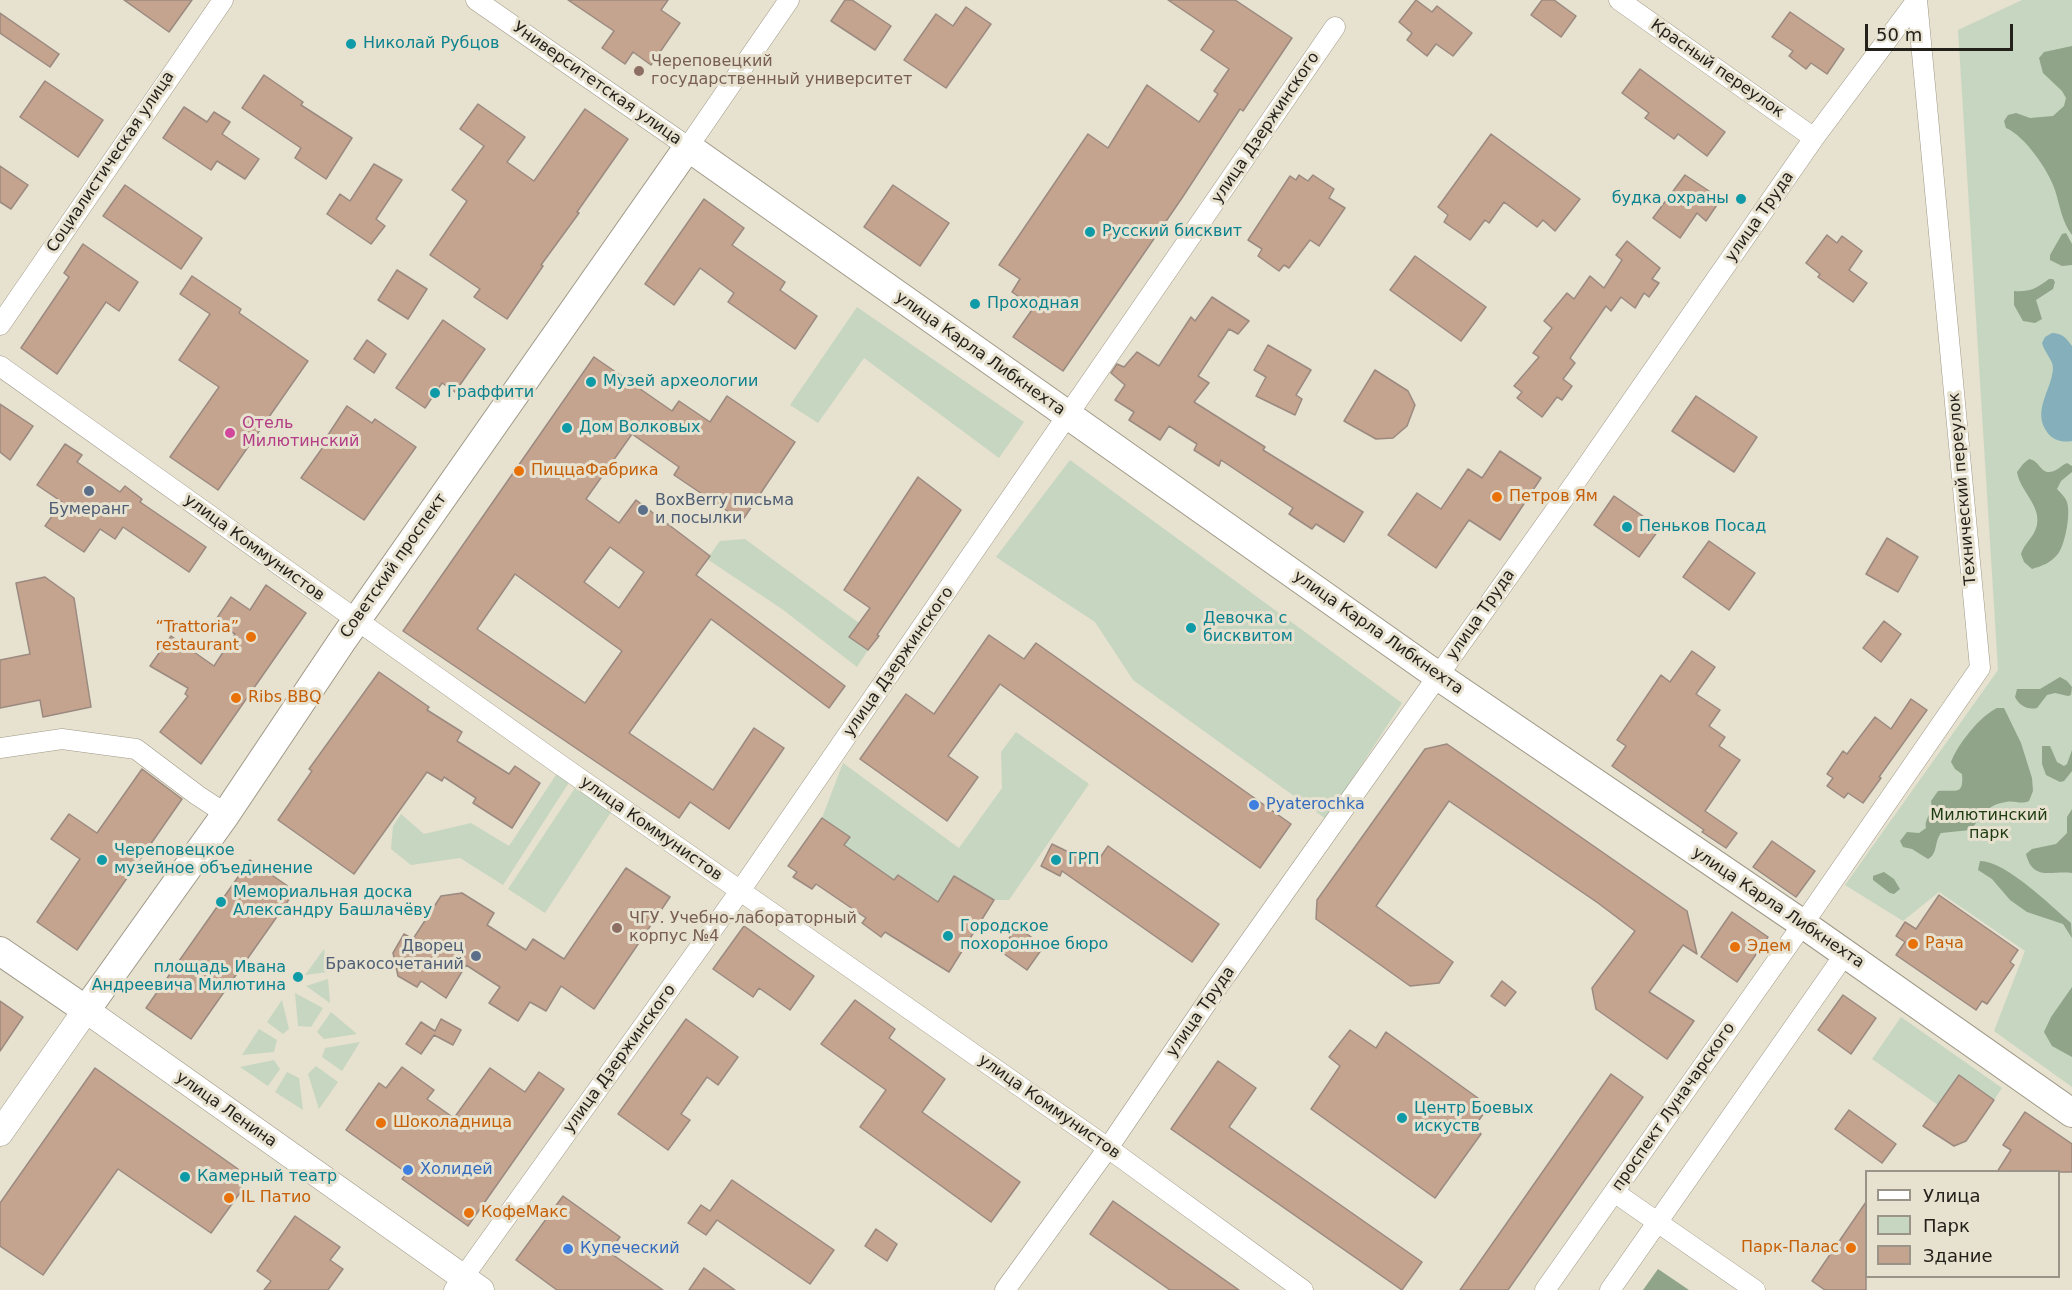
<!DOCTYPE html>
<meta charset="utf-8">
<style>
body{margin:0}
#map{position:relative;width:2072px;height:1290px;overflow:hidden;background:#e7e1cf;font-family:"DejaVu Sans",sans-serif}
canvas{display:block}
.legend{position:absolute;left:1865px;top:1170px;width:195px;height:108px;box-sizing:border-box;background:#e7e1cf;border:2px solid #999487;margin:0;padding:8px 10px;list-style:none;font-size:18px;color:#24211b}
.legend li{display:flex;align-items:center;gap:12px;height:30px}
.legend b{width:30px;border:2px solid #999487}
.scale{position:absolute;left:1865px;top:24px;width:148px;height:27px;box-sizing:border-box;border:3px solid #24211b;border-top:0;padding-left:8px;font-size:18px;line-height:21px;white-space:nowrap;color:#24211b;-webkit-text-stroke:4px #e7e1cf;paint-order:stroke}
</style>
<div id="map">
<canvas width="2072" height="1290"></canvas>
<ul class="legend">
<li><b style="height:8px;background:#fff"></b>Улица</li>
<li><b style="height:16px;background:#c6d6c1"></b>Парк</li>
<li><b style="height:16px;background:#c4a38f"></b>Здание</li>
</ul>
<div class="scale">50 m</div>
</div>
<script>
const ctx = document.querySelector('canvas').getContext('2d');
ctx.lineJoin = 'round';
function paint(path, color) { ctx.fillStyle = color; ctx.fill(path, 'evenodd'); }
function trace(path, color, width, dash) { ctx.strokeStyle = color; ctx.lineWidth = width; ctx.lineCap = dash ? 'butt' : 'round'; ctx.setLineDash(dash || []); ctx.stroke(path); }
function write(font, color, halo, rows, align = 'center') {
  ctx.font = font + ' "DejaVu Sans",sans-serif'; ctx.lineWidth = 6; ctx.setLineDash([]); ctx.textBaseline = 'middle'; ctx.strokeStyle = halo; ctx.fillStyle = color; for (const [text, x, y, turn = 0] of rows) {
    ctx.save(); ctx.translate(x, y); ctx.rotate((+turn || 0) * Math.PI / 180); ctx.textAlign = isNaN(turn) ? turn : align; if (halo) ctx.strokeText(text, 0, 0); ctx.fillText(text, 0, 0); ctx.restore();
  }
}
const green = new Path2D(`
 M2022,0H2072V1087L1994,1031L2025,951L1939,892L1903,921L1845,885L1998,670L1958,30Z
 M857,307L1024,422L999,458L864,358L818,423L790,405Z
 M1070,460L1402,703L1326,819L1133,680L1095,622L996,557Z
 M745,539L859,623L850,637L868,650L857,667L782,609L707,559L720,541Z
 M1016,732L1089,784L1009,900H994L954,876L934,908L925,893L898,875L894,880L844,845L849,837L822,818L843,763L959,848L1002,788L1001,752Z
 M558,772L570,781L503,885L460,858L411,865L391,849L393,826L401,814L424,834L471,823L509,846Z
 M577,785L613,809L545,913L508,889Z
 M324,949L327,972L305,975Z
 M328,979L330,1003L306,986Z
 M295,993L323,1008L311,1027L298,1026Z
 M282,1000L289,1029L283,1034L267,1022Z
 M331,1012L357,1034L324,1039L317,1032Z
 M1901,1017L2002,1088L1994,1100L1959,1075L1938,1105L1872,1059Z
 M259,1029L277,1040L274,1052L242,1055Z
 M360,1042L342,1071L322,1057L325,1048Z
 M274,1060L280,1069L268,1086L240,1067Z
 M316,1066L338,1082L319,1109L308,1074Z
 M287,1072L299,1078L303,1110L275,1092Z`);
const forest = new Path2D(`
 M2072,46V235C2062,222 2060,206 2055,190C2049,171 2025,136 2006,128L2004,121L2008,115L2016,113L2030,118L2053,116L2064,106L2066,98L2062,91L2043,73L2039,58L2044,52Z
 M2066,233L2072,244V265L2062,266L2050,260V255L2062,234Z
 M2049,279H2053L2055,282L2053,289L2036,300L2042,319L2035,323L2023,321L2014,305V291C2029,292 2036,289 2049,279Z
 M2029,459C2041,461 2040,476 2054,471C2059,469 2062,465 2067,463L2072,466V472L2061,481L2057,489C2060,492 2064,496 2066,500C2072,510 2065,547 2057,555C2050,563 2042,566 2032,569L2024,562L2021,554C2024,543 2034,538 2037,525C2041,505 2020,491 2017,472L2023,464Z
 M2060,677L2067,681L2072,687L2071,695L2068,696L2055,693L2047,695L2037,708C2027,710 2020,706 2015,697L2017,689H2040Z
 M1997,708H2004L2021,743L2032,778L2033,791L2029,801C2020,805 2015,800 2006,802C1985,805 1983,817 1970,830L1941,833C1934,842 1938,854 1928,859L1912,849L1903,847L1900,841L1907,832L1919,833L1926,828C1924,817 1934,814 1931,801L1938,791C1955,789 1964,797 1962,774L1955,769L1951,762C1958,744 1980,716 1997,708Z
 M2042,746H2050L2057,762L2064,766L2067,764L2072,750V771L2064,781L2060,782L2046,775L2042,764Z
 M2072,809V873C2052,870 2033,882 2026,854L2032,849L2056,844L2067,833V817Z
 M1980,861C2006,861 2051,906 2071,923L2072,938L2063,924L2027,912L2010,900L1992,879L1978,870Z
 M1884,872L1894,879L1900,889L1894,894L1890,893L1873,880V876Z
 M2072,987V1057L2052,1046L2044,1032L2051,1017Z
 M1658,1269L1689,1290H1643Z`);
const water = new Path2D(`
 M2052,333C2062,333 2066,338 2072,346V441C2063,443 2052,440 2047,432C2032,411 2051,391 2053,369C2054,361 2044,352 2042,343L2045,337Z`);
const building = new Path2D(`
 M124,0H192L169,32Z
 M568,0H668L661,10L680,23L651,65L633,52L625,64L602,48L614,31Z
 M845,0H852L891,26L875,50L831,21Z
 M1168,0H1235L1292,38L1243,111L1240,109L1182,198L1063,371L1013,337L1034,307L1012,292L1020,279L999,265L1088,134L1108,148L1147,85L1199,122L1218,94L1214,91L1229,69L1201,50L1214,31Z
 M1416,0L1432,12L1437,6L1472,33L1453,56L1436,44L1427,56L1407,40L1412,33L1399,22Z
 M1542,0H1554L1576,16L1561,37L1531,15Z
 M966,7L991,24L946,88L904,60L936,14L953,26Z
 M1790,12L1844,49L1827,74L1811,63L1806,69L1789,56L1793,51L1772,37Z
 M0,13L59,54L50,67L0,33Z
 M1640,69L1725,132L1707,156L1678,134L1674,139L1645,118L1649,113L1622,93Z
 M264,75L303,102L301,105L352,138L326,179L295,158L301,148L242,108Z
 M45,81L103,120L78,157L20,117Z
 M478,104L525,137L507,162L534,181L585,109L628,139L577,212L579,213L541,265L543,266L507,319L474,297L480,289L430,255L467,201L452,190L484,146L460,129Z
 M184,107L207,122L214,112L230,122L222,134L259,159L245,179L217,161L211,170L163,138Z
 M1491,134L1580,199L1555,231L1543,220L1537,227L1504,202L1489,223L1485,220L1470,240L1444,222L1448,215L1438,207Z
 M374,164L402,180L376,219L385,226L371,244L327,214L340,194L350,201Z
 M0,166L28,185L11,209L0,202Z
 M1299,175L1308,181L1313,175L1334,189L1329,198L1345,208L1319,246L1310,240L1289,268L1284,265L1279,271L1258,256L1262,249L1248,240L1290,176L1296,180Z
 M1685,175L1721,199L1706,221L1697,213L1680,238L1653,218Z
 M125,185L202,238L181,269L103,216Z
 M893,185L949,223L920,266L864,227Z
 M704,199L744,228L732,245L785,282L780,290L817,316L795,349L728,302L734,293L700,268L674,305L645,284Z
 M1827,235L1837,243L1842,236L1862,251L1849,270L1867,283L1853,302L1818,277L1820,274L1806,263Z
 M1627,241L1660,268L1652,279L1659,283L1649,297L1644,293L1635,308L1621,297L1611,311L1606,306L1570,358L1575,363L1563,379L1572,386L1562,400L1557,397L1542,417L1517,398L1522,392L1514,386L1539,357L1533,353L1552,328L1544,321L1567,293L1574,299L1590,276L1604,288L1622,260L1616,255Z
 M83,244L138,282L119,311L106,302L57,374L21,348L69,277L64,273Z
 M1415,256L1486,307L1461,341L1390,290Z
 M397,270L427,289L408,319L378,300Z
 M192,276L241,309L239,313L308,361L218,490L170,457L219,387L179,360L210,314L180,294Z
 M1212,297L1249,321L1238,334L1229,329L1198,376L1209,383L1194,402L1265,447L1263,450L1363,512L1344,542L1316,524L1312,529L1289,514L1293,508L1221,460L1219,466L1194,450L1197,444L1169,426L1160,440L1129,420L1134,412L1115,400L1125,385L1111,373L1117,364L1124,367L1137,352L1159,366L1191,317L1195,321Z
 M443,320L485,349L455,392L442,383L425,408L396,388Z
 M367,340L386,354L374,373L354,359Z
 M1268,345L1311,370L1296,395L1302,399L1295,415L1256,396L1266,377L1254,370Z
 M594,357L672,411L679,401L710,422L727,396L795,442L742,521L674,475L679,467L632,434L586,499L619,523L636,500L710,556L696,575L845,686L829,708L711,619L629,733L713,790L754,728L784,748L729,829L690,802L679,818L403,631ZM610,547L644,572L619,608L584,582ZM515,574L622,651L585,703L477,629Z
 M1375,370L1408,391L1415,405L1407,426L1393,438L1376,439L1344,421Z
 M1696,396L1757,437L1734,472L1672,431Z
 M0,404L33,426L10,460L0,452Z
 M347,406L372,423L375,419L416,447L364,520L301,478L328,440L326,438Z
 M65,444L82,455L77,462L120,492L125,486L142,499L140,502L206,547L189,572L123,527L115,539L100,529L84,552L45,526L62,502L37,485Z
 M1500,451L1541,478L1500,540L1469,520L1436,568L1388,535L1417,493L1441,509L1468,469L1482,478Z
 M918,477L961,510L877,635L879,636L868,650L849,637L870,608L844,590Z
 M1614,496L1660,528L1639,557L1594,525Z
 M1887,538L1918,557L1898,592L1866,574Z
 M1709,541L1755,573L1729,610L1683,577Z
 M45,577L74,598L91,707L43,717L40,700L0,708V660L30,654L16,583Z
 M266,585L306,613L201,764L160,732L188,696L185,694L188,688L150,666L171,636L214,666L235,634L215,621L231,597L250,610Z
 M1884,621L1901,634L1881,662L1863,648Z
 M989,635L1024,659L1036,643L1291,824L1260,868L1000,684L948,756L978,777L947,821L860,759L906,694L934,714Z
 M1692,651L1715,667L1696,694L1720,710L1709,726L1725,737L1719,746L1740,760L1705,811L1737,833L1726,848L1702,832L1704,830L1612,766L1626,746L1617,740L1661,675L1670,682Z
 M379,672L429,707L427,710L462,732L457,741L509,774L515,766L540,783L512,828L473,803L476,798L444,777L442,781L427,772L354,874L278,820L312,771L309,769Z
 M1911,699L1927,710L1879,777L1881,778L1863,803L1848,793L1844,798L1827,786L1833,778L1827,774L1843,751L1847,754L1875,717L1891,729Z
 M1447,744L1687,911L1697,954L1683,945L1649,992L1694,1021L1667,1059L1596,1009L1592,988L1635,931L1598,903L1449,801L1376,906L1453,962L1439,983L1410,986L1316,919L1317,900L1425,749Z
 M142,769L182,799L77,950L37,922L80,859L51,839L69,814L97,833Z
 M822,818L850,837L844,845L894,880L898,875L938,902L954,876L994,900L949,972L885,932L881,937L862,923L866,918L816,884L812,889L793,877L797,872L788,866Z
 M1772,841L1815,871L1796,897L1753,867Z
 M1052,844L1095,865L1108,846L1219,924L1192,962L1062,871L1060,876L1041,866Z
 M250,860L295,891L191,1039L146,1008Z
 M626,868L670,897L594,1009L561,986L546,1011L530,1002L518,1021L489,1003L500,987L466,965L446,998L421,981L417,987L398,976L393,953L404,934L413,939L441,896L462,893L494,913L487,925L526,950L533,939L564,959Z
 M1939,895L2018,950L2010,962L2014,965L1987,1004L1982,1001L1976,1010L1896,955L1905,942L1896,936L1905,922L1916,929Z
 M1732,912L1768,937L1737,982L1701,957Z
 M744,926L814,976L790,1010L759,988L753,997L713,969Z
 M1017,927L1044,946L1027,970L1000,951Z
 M1502,981L1516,992L1505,1006L1491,996Z
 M1843,995L1876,1018L1851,1054L1818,1030Z
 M855,1000L895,1029L889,1038L945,1079L922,1112L1020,1182L991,1222L860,1127L886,1090L821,1044Z
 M0,1001L23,1017L0,1051Z
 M441,1019L461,1030L453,1045L434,1035L421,1054L406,1044L421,1022L435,1031Z
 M686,1019L738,1057L718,1085L707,1077L681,1114L690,1120L668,1150L618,1114Z
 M1350,1030L1376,1048L1386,1032L1489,1106L1474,1127L1481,1134L1435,1198L1311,1109L1340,1066L1329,1057Z
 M1218,1061L1256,1088L1229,1127L1422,1262L1402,1290L1171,1129Z
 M402,1067L434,1090L427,1099L454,1118L490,1068L525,1092L539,1072L564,1089L468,1226L402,1179L407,1173L346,1130L379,1083L386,1088Z
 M95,1068L238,1169L242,1190L211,1233L118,1169L43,1275L0,1246V1203Z
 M1611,1074L1643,1097L1508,1290H1460Z
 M1959,1075L1994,1100L1966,1141L1954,1146L1923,1126Z
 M1849,1110L1896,1144L1882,1163L1835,1129Z
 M2025,1112L2072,1144V1172H1997L2011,1150L2003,1145Z
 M732,1180L834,1250L810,1284L717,1220L706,1235L688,1223L701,1205L710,1211Z
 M563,1196L620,1237L609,1252L663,1290H557L516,1260Z
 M1113,1201L1239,1290H1170L1090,1234Z
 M1866,1202V1290H1825L1812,1281Z
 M295,1216L340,1247L330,1260L343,1269L328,1290H264L271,1281L257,1271Z
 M876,1229L897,1244L887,1261L865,1246Z
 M704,1268L735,1290H689Z`);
const minor = new Path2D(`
 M476,0L688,147L789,0
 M1619,0L1814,138
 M0,325L223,0
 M0,366L559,764L1108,1148L1303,1290
 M0,748L62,739L136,749L197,795L226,814
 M1614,1192L1755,1290
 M454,1290L740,891L1335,27
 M1005,1290L1108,1148L1216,989L1579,477L1814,138L1917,0
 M1545,1290L1803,924L1980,668L1917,0
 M1610,1290L1845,954`);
const tertiary = new Path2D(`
 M0,1133L86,1010L481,1290`);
const secondary = new Path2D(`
 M0,951L86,1010L226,814L342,641L688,147L1438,676L1803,924L2072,1113`);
const markers = [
 [351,44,6,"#0f9aa8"],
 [639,71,6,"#8d6e63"],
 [1741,199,6,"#0f9aa8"],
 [1090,232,6,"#0f9aa8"],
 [975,304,6,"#0f9aa8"],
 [591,382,6,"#0f9aa8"],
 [435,393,6,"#0f9aa8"],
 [567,428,6,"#0f9aa8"],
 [230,433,6,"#d1479c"],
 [519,471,6,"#e8710a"],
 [89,491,6,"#5c6f8a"],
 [1497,497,6,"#e8710a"],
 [643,510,6,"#5c6f8a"],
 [1627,527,6,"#0f9aa8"],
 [1191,628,6,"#0f9aa8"],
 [251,637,6,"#e8710a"],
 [236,698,6,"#e8710a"],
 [1254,805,6,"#3f7fe0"],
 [102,860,6,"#0f9aa8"],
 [1056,860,6,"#0f9aa8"],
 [221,902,6,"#0f9aa8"],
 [617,928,6,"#8d6e63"],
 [948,936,6,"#0f9aa8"],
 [1913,944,6,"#e8710a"],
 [1735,947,6,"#e8710a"],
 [476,956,6,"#5c6f8a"],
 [298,977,6,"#0f9aa8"],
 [1402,1118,6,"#0f9aa8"],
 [381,1123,6,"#e8710a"],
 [408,1170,6,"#3f7fe0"],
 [185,1177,6,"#0f9aa8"],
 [229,1198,6,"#e8710a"],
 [469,1213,6,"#e8710a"],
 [1851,1248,6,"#e8710a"],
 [568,1249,6,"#3f7fe0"]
];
const cultureNames = [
 ["Николай Рубцов",363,44],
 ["будка охраны",1729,199,"right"],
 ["Русский бисквит",1102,232],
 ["Проходная",987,304],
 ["Музей археологии",603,382],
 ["Граффити",447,393],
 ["Дом Волковых",579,428],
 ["Пеньков Посад",1639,527],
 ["Девочка с",1203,619],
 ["бисквитом",1203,637],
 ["Череповецкое",114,851],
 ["музейное объединение",114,869],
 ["ГРП",1068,860],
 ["Мемориальная доска",233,893],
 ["Александру Башлачёву",233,911],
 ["Городское",960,927],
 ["похоронное бюро",960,945],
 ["площадь Ивана",286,968,"right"],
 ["Андреевича Милютина",286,986,"right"],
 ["Центр Боевых",1414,1109],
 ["искуств",1414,1127],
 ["Камерный театр",197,1177]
];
const educationNames = [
 ["Череповецкий",651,62],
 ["государственный университет",651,80],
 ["ЧГУ. Учебно-лабораторный",629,919],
 ["корпус №4",629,937]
];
const streetNames = [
 ["Красный переулок",1717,69,35],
 ["Университетская улица",597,84,35],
 ["улица Дзержинского",1266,128,-56],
 ["Социалистическая улица",111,162,-56],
 ["улица Труда",1760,217,-55],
 ["улица Карла Либкнехта",980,354,35],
 ["Технический переулок",1963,489,-95],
 ["улица Коммунистов",254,548,36],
 ["Советский проспект",394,566,-55],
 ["улица Труда",1481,615,-55],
 ["улица Карла Либкнехта",1378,633,35],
 ["улица Дзержинского",899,662,-55],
 ["улица Коммунистов",651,829,35],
 ["улица Карла Либкнехта",1778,908,34],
 ["улица Труда",1201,1012,-55],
 ["улица Дзержинского",620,1059,-54],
 ["улица Коммунистов",1049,1107,35],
 ["проспект Луначарского",1674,1107,-55],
 ["улица Ленина",226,1110,35]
];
const hotelNames = [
 ["Отель",242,424],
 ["Милютинский",242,442]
];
const foodNames = [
 ["ПиццаФабрика",531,471],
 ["Петров Ям",1509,497],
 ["“Trattoria”",239,628,"right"],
 ["restaurant",239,646,"right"],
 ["Ribs BBQ",248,698],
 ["Рача",1925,944],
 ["Эдем",1747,947],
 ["Шоколадница",393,1123],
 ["IL Патио",241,1198],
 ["КофеМакс",481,1213],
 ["Парк-Палас",1839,1248,"right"]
];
const serviceNames = [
 ["BoxBerry письма",655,501],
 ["и посылки",655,519],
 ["Бумеранг",89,510,"center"],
 ["Дворец",464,947,"right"],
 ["Бракосочетаний",464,965,"right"]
];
const shopNames = [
 ["Pyaterochka",1266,805],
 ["Холидей",420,1170],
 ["Купеческий",580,1249]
];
const parkNames = [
 ["Милютинский",1989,816],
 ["парк",1989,834]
];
paint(green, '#c6d6c1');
paint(forest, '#8fa488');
paint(water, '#85afba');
paint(building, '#c4a38f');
trace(building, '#9b8a80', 1.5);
trace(minor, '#9e9887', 21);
trace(tertiary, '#9e9887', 27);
trace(secondary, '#9e9887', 30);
trace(minor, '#fff', 20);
trace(tertiary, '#fff', 26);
trace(secondary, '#fff', 28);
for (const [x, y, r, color] of markers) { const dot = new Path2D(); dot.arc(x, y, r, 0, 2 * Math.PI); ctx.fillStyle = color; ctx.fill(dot); trace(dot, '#e7e1cf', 2); }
write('16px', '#0d838f', '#e7e1cf', cultureNames, 'left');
write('16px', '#785e54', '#e7e1cf', educationNames, 'left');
write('16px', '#24211b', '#e7e1cf', streetNames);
write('16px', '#b23c85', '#e7e1cf', hotelNames, 'left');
write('16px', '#c56008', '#e7e1cf', foodNames, 'left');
write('16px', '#4e5e75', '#e7e1cf', serviceNames, 'left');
write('16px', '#366cbe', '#e7e1cf', shopNames, 'left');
write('16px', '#1e3c11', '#e7e1cf', parkNames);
</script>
